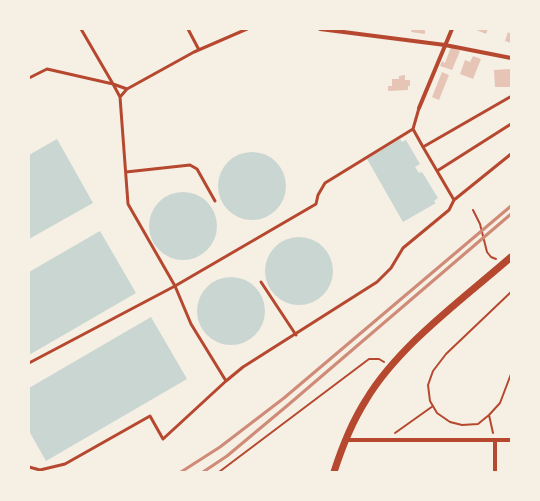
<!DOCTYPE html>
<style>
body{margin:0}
#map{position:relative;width:540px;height:501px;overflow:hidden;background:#f6efe4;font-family:Mulish,sans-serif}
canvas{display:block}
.frame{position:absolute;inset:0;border:30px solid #f6efe4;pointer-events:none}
</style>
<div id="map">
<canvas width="540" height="501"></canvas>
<div class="frame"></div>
</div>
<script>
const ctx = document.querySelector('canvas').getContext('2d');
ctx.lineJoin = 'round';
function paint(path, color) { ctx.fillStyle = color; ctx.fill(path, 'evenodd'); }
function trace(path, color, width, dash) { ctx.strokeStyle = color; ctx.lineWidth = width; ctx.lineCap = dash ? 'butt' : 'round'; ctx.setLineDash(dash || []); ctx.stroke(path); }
const water = new Path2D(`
 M57,139L93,203L29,239V155Z
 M400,139L402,142L406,140L420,164L415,167L419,173L422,172L438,198L434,201L436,203L403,222L367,159Z
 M218 186a34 34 0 1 1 68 0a34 34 0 1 1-68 0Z
 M149 226a34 34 0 1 1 68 0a34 34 0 1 1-68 0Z
 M100,231L136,293L29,355V272Z
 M265 271a34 34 0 1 1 68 0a34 34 0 1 1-68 0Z
 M197 311a34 34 0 1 1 68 0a34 34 0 1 1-68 0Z
 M151,317L187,379L46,461L29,431V388Z`);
const building = new Path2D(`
 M412,29H425V34L411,32Z
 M474,29H488L486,34Z
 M508,32L511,34V43L505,41Z
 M451,47L460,51L452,70L440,66L442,61L445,63Z
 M473,56L481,59L473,79L460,74L465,60L470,62Z
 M511,69V87H495L494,70Z
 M442,72L449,75L439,100L432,97Z
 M405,75V80H410V86H408V90L388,91V86H392V79H399V76Z`);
const path = new Path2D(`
 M473,210L480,224L487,252L491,257L496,259
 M511,292L446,354L433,371L428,385L430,401L437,413L450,422L462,425L478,424L489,415L500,403L511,374
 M489,415L493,433
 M395,433L433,406
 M219,472L369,359H379L384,362`);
const service = new Path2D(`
 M81,29L113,84L127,89L120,97
 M188,29L199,50
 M29,78L47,69L113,84L120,97L128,204L175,286L191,324L226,381
 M127,89L194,52L247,29
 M419,108L413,129L423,147L510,97
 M423,147L454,200
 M437,171L511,124
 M126,172L190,165L197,169L215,201
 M261,282L296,335
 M29,363L175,286L316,204L318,195L325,183L413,129
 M29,467L40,470L65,464L150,416L163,439L226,381L243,367L377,282L391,268L403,248L449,210L454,200L511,154`);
const minor = new Path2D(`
 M320,29L445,45L511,58
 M419,108L452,29
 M345,440H511
 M495,440V472`);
const tertiary = new Path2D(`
 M334,472C342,447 352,422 366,400C399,345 463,299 511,257`);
const rail = new Path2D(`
 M181,472L220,447L284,398L511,206
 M203,472L227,456L288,405L511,214`);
paint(water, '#c9d6d2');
paint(building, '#e6c5b7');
trace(path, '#b5482f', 2);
trace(service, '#b5482f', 3);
trace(minor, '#b5482f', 4);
trace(tertiary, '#b5482f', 7);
trace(rail, '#cf8b77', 3);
</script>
